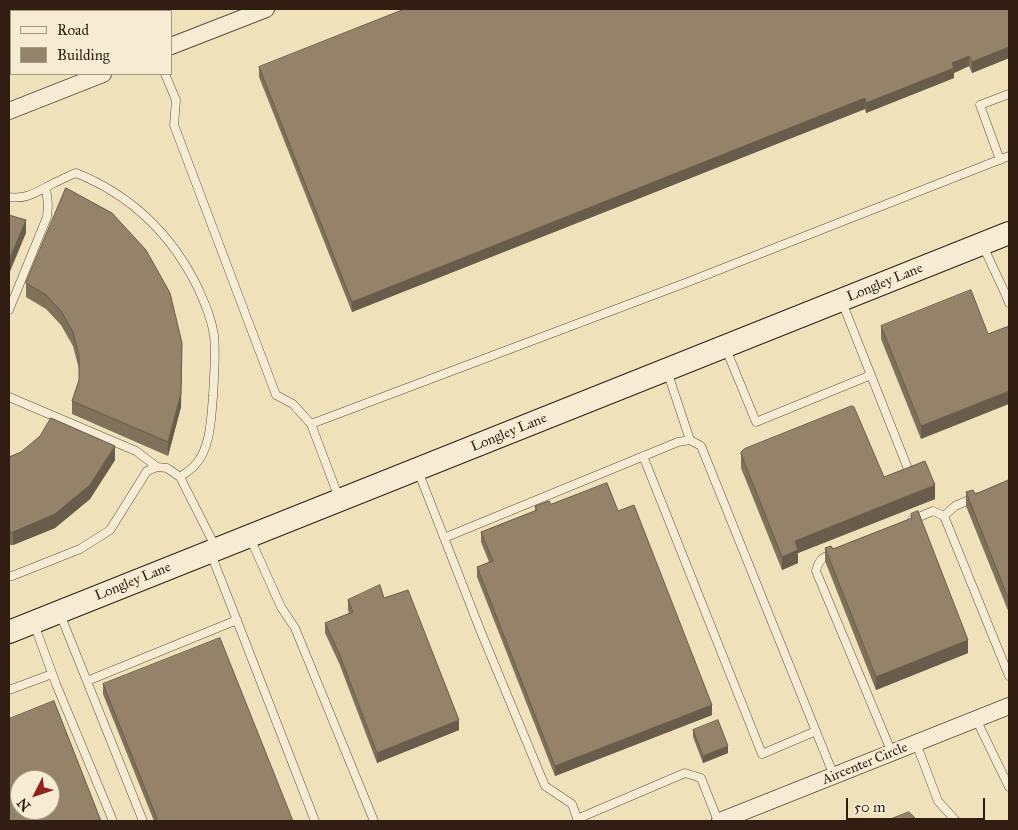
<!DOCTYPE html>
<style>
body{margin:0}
#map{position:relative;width:1018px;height:830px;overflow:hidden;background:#efe2bb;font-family:"IM FELL Great Primer",serif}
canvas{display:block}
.frame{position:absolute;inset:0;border:10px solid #311d11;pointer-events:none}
.legend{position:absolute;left:10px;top:10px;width:162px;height:65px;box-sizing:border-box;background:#f5ecd3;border:1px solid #a79985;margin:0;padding:6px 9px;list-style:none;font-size:15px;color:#311d11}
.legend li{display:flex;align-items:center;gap:10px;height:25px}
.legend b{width:25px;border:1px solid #a79985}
.north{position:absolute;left:10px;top:770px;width:50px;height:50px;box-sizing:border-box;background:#f5ecd3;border:1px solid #a79985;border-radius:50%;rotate:229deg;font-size:14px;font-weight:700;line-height:20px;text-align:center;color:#311d11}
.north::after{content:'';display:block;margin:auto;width:18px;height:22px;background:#8f2418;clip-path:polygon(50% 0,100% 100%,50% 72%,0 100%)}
.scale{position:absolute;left:846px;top:798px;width:139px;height:22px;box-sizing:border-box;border:2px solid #311d11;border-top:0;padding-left:6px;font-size:15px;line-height:18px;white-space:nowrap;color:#311d11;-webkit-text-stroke:4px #f5ecd3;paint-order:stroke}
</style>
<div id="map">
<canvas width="1018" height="830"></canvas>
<div class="frame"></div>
<ul class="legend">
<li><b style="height:6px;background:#f5ecd3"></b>Road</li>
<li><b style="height:14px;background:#948369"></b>Building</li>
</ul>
<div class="north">N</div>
<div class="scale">50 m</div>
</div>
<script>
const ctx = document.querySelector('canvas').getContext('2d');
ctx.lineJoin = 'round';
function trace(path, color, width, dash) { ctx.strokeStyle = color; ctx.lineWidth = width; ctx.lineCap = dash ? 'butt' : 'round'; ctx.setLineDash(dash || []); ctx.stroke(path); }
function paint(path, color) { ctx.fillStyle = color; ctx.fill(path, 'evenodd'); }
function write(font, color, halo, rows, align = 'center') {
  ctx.font = font + ' "IM FELL Great Primer",serif'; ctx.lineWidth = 5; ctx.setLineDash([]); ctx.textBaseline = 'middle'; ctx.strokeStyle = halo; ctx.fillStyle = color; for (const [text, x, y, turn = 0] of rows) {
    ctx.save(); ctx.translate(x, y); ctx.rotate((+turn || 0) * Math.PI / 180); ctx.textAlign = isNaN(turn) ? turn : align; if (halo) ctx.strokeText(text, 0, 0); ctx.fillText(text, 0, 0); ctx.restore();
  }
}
const service = new Path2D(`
 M165,74L176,100L174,125L276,395L293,404L311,424L339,498
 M1000,160L980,105L1009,94
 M9,197C27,200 38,191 54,183C61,180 68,176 76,173C131,195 172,235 198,288C205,304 211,317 214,335C216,355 214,376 213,396C211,418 211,448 195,465C191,470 185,473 180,477
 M983,246L1005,293L1009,303
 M842,302L910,474
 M9,310L47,217L48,205L46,187
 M726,349L756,422L871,375
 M667,371L690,440
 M9,397L136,451L157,467
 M311,424L688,282L1009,156
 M643,456L762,754L816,731
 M418,471L481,632L545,786L572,804L578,821
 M944,516L955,506L976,497
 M912,520L933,511L944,516L1009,676
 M250,538L281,607L295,628L374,821
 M444,538L678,442L690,440L701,446L834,776
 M834,553C823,557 819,559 816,571L892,753
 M211,554L315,821
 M9,576H12L80,549L110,530L147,471L157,467L167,468L180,477L216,548
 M60,614L143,821
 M34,624L56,684L113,821
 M87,681L237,620
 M9,690L52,674
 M976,719L1009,787
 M916,743L938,801L956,821
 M577,819L685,773L701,778L718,821`);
const minor = new Path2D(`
 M171,46L266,9
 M9,111L103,74
 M720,821L1009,706`);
const secondary = new Path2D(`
 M9,632L1009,233`);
const wall = new Path2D(`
 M1009,9V58L972,73L969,66L954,73V78L866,113L865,109L352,312L259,77V67Z
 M66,188L181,407L168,456L72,414V401L79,380V369L73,346L61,325L46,309L26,297V283Z
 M881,326L988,334L921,439L881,339Z
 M741,452L884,477L935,499L798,553V563L782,570L741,468Z
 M9,457L115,460L90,499L55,528L13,545H9Z
 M1009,480V613L966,506V492L975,494Z
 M551,504L618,511L712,715L555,776L477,577V567L489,562L481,542V532L535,511V506Z
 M911,514L968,653L876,690L825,561V548L833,549L911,519Z
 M384,598L459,730L377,763L339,663L325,633V623L349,613L348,610V600Z
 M103,684L293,821H154L103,694Z
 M693,730L728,753L703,763L693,737Z`);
const shadedWall = new Path2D(`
 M74,9H76V11H71V10Z
 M1009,47V58L972,73V62Z
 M11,54V61L9,62V55Z
 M969,56V66L954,73V78L866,113V103L952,63Z
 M865,98V109L352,312V302Z
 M26,220V233L9,274V260Z
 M182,343L181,407L168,456V442Z
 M1009,391V404L921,439V426Z
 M115,446V460L90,499L55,528L13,545V532Z
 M935,485V499L798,553V563L782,570V557L795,541Z
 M968,640V653L876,690V677Z
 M712,705V715L555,776V766Z
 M459,720V730L377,763V753Z
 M728,746V753L703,763V756Z`);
const building = new Path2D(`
 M11,9H13L14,11H11V54L9,55V10Z
 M25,9H38L39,11H26Z
 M57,9H74L71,10V11H58Z
 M88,9H100L101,11H89Z
 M405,9H1009V47L972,62L969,56L952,63L954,68L866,103L865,98L352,302L259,67Z
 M66,188L112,213L146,250L170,293L182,343L181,394L168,442L72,401L79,380V356L73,332L61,311L46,295L26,283Z
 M9,215L26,220L9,260Z
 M971,290L988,334L1009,326V391L921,426L881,326Z
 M852,406L854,407L884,477L925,461L935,485L795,541L798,550L782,557L741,454V452L744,449Z
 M51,418L115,446L90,485L55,514L13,532H9V457L21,452L40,436Z
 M1009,480V600L966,492L973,490L975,494Z
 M607,483L618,511L634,505L712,705L555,766L477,567L493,561L481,532L537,510L535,506L549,501L551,504Z
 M918,511L968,640L876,677L825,548L831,546L833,549L912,518L911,514Z
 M380,585L384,598L408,590L459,720L377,753L339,653L325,623L353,612L348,600Z
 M220,638L293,821H158L103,684Z
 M54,701L101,821H9V719ZM20,780H50V810H20Z
 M718,720L728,746L703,756L693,730Z
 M909,812L918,821H886Z`);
const streetNames = [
 ["Longley Lane",885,283,-22],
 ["Longley Lane",509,433,-22],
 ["Longley Lane",133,582,-22],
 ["Aircenter Circle",865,764,-22]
];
trace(service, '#604e3c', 9);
trace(minor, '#604e3c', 18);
trace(secondary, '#311d11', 24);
trace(service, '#f5ecd3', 8);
trace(minor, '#f5ecd3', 16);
trace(secondary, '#f5ecd3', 22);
paint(wall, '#7f715a');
paint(shadedWall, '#685c4a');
paint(building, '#948369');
trace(building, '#685c4a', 1);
write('14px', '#311d11', '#f5ecd3', streetNames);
</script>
